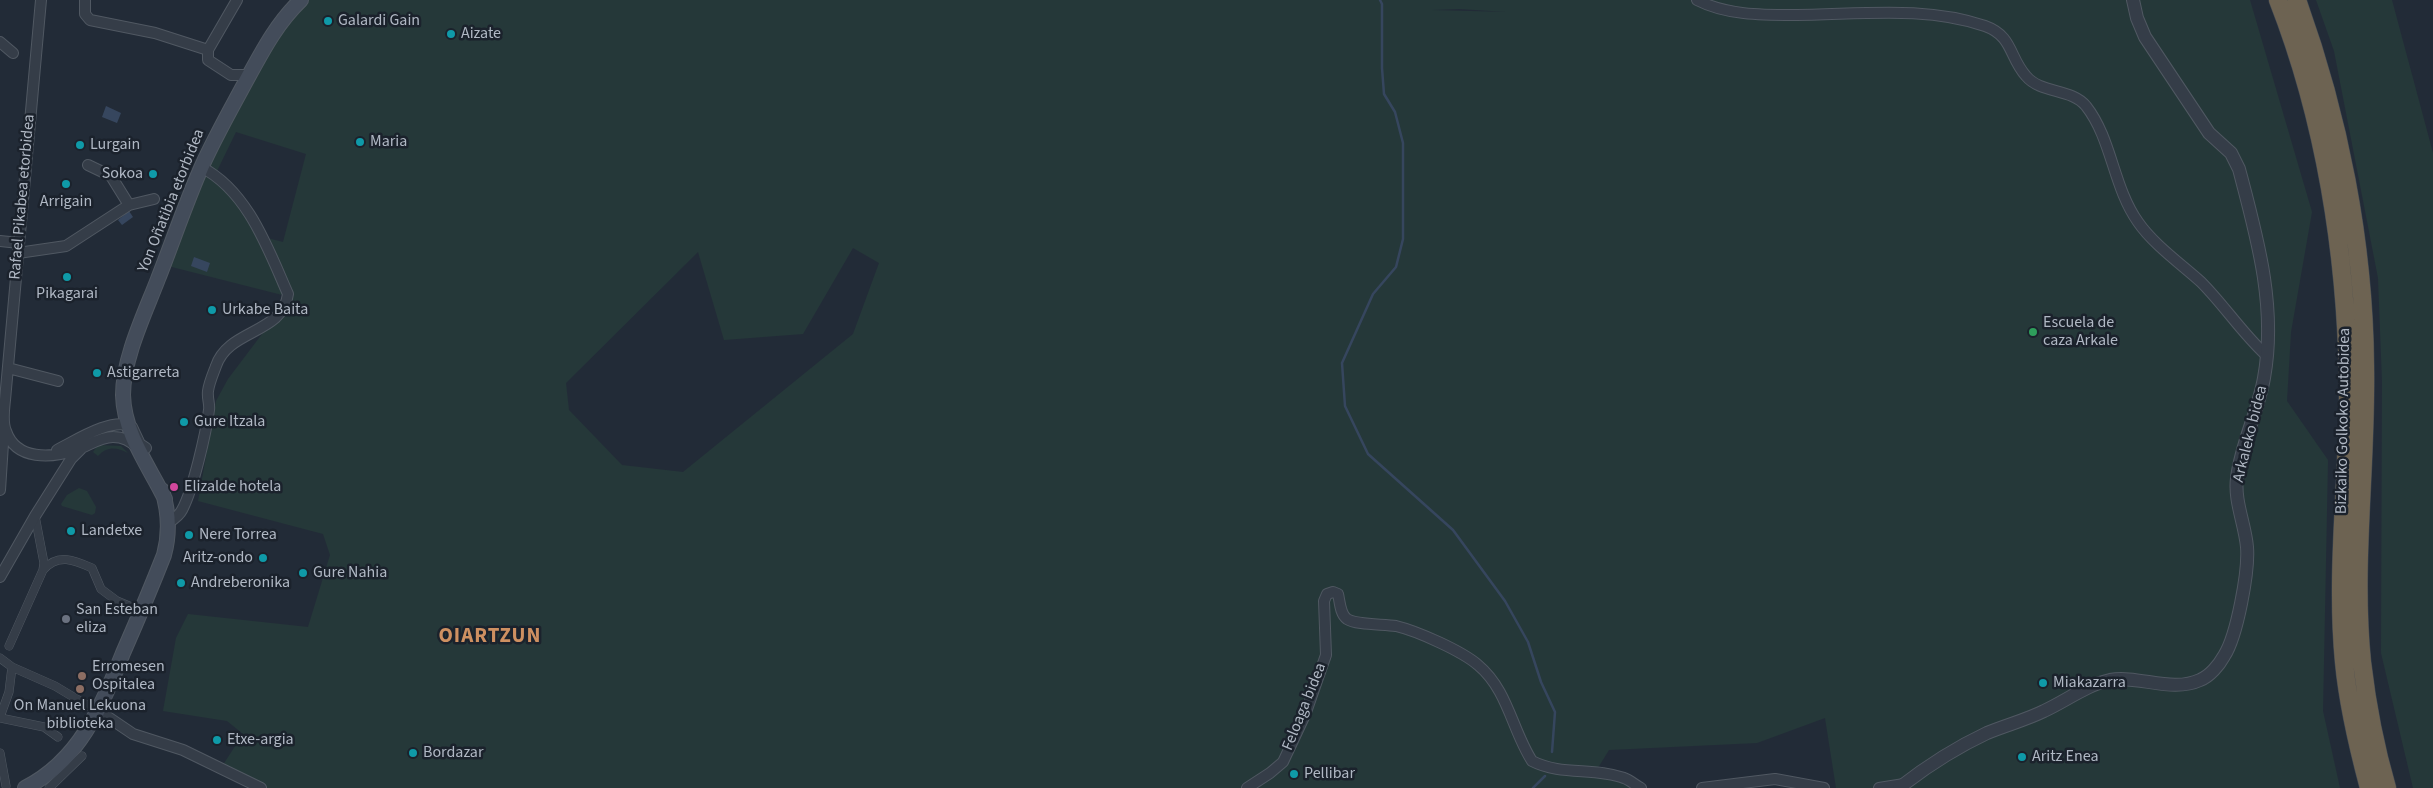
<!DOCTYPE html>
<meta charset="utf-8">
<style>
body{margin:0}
canvas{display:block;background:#222b37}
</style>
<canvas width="2433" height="788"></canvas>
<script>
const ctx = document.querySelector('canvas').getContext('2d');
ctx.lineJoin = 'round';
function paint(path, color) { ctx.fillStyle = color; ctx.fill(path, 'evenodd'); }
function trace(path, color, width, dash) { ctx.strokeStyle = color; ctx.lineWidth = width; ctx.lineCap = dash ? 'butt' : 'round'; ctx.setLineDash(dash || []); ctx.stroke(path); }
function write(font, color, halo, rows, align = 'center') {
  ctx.font = font + ' "Source Sans 3",sans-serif'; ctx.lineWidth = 5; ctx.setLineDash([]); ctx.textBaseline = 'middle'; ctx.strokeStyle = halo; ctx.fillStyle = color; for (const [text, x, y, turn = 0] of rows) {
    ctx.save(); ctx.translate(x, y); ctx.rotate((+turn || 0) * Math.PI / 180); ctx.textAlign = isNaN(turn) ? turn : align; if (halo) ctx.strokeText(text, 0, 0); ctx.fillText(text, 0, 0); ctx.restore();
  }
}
const green = new Path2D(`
 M298,0H2250L2312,212L2291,332L2287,401L2328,460L2323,711L2340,788H1836L1825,718L1757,743L1609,750L1596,771L1641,788H251L219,771L243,734L227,721L163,711L176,638L188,614L308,627L330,555L323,534L198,501L216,401L228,379L290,297L164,265L201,167ZM1459,9L1507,12H1508L1431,10ZM236,132L306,154L283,242L267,238L217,171ZM853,248L879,263L853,334L683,472L622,465L569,410L566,383L698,252L724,340L803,334Z
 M2316,0H2392L2433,153V788H2413L2381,653L2382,381L2378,278L2334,51Z
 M98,445L121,446L128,453C117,447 107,446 98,456L93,452Z
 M79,488L87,491L96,507L95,513L92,515L62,506L61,504L67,495Z`);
const water = new Path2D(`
 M106,106L121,113L117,123L102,117Z
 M129,211L133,217L122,225L118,220Z
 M194,257L210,263L207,272L191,266Z`);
const stream = new Path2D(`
 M1380,0L1382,4V68L1384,94L1395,112L1403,143V239L1396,267L1373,294L1342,363L1345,406L1368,454L1453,530L1505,601L1528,642L1541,682L1555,712L1552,752
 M1533,788L1545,776`);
const pedestrian = new Path2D(`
 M43,570C58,553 74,560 92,568L101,589L117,601L141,611
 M9,646L43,570L44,563L35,516
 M0,658L12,667L55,686L90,707
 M0,717L9,692L12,667
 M0,718L44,727L58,737
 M0,753L6,786
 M49,788L82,756`);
const minor = new Path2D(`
 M41,0L5,400C4,410 2,422 6,431C16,461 52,458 76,450C88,446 100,437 113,437C122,437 131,441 137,448
 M85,0V14L90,20L155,33L208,50
 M237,0L208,50V60L231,75H249
 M1697,0C1726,15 1761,15 1793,15C1856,15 1924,5 1985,26C2013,36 2009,57 2026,76C2041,94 2071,88 2086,106C2112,139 2113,187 2138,222C2153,244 2181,264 2201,282C2224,305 2242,333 2266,355
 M0,42L13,53
 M88,165L111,176L129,205
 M0,241L19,243
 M18,253L66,246L129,205L154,199
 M8,368L58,381
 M57,450C75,441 113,416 132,427L140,444L146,448
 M0,490L4,428
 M168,523C174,519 179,516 182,510C193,490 206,433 209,410C210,404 207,398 208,391C209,383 213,374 216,366C228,329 283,334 288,294C268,249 248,191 201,167
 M0,577L35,516L71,459L81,449
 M99,711L133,734L183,750L261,788
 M1247,788L1270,773L1283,762L1305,715L1326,655L1324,601L1327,594L1333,592L1338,594C1340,602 1340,614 1347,619C1356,625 1383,624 1396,626C1417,631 1462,651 1478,665C1508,690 1512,730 1532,761C1561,776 1594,767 1624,778C1630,780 1635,785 1641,788
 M1702,788L1775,779L1824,788
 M1879,788L1904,784`);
const tertiary = new Path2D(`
 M1899,788C1927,766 1955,748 1987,733C2006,725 2026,720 2044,711C2066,701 2086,685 2110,680C2139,675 2172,693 2200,680C2210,676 2219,665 2224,656C2237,636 2249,571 2247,547C2245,524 2234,501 2237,478C2241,444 2258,412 2264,378C2277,307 2257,237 2239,169L2231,153L2209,133L2145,37L2137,18L2133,0`);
const secondary = new Path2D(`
 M165,499C149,466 124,434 123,395C123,358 145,313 158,279C173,241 186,202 202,166C215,137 231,109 246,81C262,52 276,24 301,0
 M25,788C80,760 101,707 123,653C137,621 151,588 164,555C170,533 169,512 162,490`);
const motorway = new Path2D(`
 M2278,0C2325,120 2346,253 2348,381C2349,475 2335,569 2344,662C2348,705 2358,747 2369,788
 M2297,0C2339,116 2364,242 2365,365C2367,464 2352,564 2362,662C2367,705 2375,747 2387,788`);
const markers = [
 [328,21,5,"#0f9aa8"],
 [451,34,5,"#0f9aa8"],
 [360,142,5,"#0f9aa8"],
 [80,145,5,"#0f9aa8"],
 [153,174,5,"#0f9aa8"],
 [66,184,5,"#0f9aa8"],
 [67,277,5,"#0f9aa8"],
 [212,310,5,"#0f9aa8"],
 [2033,332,5,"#2e9e5b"],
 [97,373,5,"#0f9aa8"],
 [184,422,5,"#0f9aa8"],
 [174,487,5,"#d1479c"],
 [71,531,5,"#0f9aa8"],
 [189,535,5,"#0f9aa8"],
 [263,558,5,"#0f9aa8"],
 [303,573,5,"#0f9aa8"],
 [181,583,5,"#0f9aa8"],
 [66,619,5,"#6b7280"],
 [82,676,5,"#8d6e63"],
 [2043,683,5,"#0f9aa8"],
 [80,689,5,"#8d6e63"],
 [217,740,5,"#0f9aa8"],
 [413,753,5,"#0f9aa8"],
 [2022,757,5,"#0f9aa8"],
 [1294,774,5,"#0f9aa8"]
];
const poiNames = [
 ["Galardi Gain",338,21],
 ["Aizate",461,34],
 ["Maria",370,142],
 ["Lurgain",90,145],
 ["Sokoa",143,174,"right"],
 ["Arrigain",66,202,"center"],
 ["Pikagarai",67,294,"center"],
 ["Urkabe Baita",222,310],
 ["Escuela de",2043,323],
 ["caza Arkale",2043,341],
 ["Astigarreta",107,373],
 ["Gure Itzala",194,422],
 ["Elizalde hotela",184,487],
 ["Landetxe",81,531],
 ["Nere Torrea",199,535],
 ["Aritz-ondo",253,558,"right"],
 ["Gure Nahia",313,573],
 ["Andreberonika",191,583],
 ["San Esteban",76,610],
 ["eliza",76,628],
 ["Erromesen",92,667],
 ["Ospitalea",92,685],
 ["Miakazarra",2053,683],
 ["On Manuel Lekuona",80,706,"center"],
 ["biblioteka",80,724,"center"],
 ["Etxe-argia",227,740],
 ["Bordazar",423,753],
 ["Aritz Enea",2032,757],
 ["Pellibar",1304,774]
];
const streetNames = [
 ["Rafael Pikabea etorbidea",23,197,-85],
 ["Yon Oñatibia etorbidea",172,201,-68],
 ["Bizkaiko Golkoko Autobidea",2344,421,-89],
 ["Arkaleko bidea",2251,434,-76],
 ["Feloaga bidea",1305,707,-68]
];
const districtNames = [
 ["OIARTZUN",490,637]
];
paint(green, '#253839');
paint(water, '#36465e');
trace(stream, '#36465e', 2.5);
trace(pedestrian, '#505862', 9);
trace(minor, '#505862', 12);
trace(tertiary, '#505862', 14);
trace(secondary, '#505862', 16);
trace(motorway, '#404852', 19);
trace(pedestrian, '#353d48', 8);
trace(minor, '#353d48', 10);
trace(tertiary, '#353d48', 12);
trace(secondary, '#434c5a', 14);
trace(motorway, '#6d6352', 18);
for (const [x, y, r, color] of markers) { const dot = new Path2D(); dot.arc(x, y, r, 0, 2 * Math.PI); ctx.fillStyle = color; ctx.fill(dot); trace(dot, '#1b222c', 2); }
write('16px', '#b0b8c4', '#1b222c', poiNames, 'left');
write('16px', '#b0b8c4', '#1b222c', streetNames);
ctx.letterSpacing = '1px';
write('bold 21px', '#ce9061', '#1b222c', districtNames);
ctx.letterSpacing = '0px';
</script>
